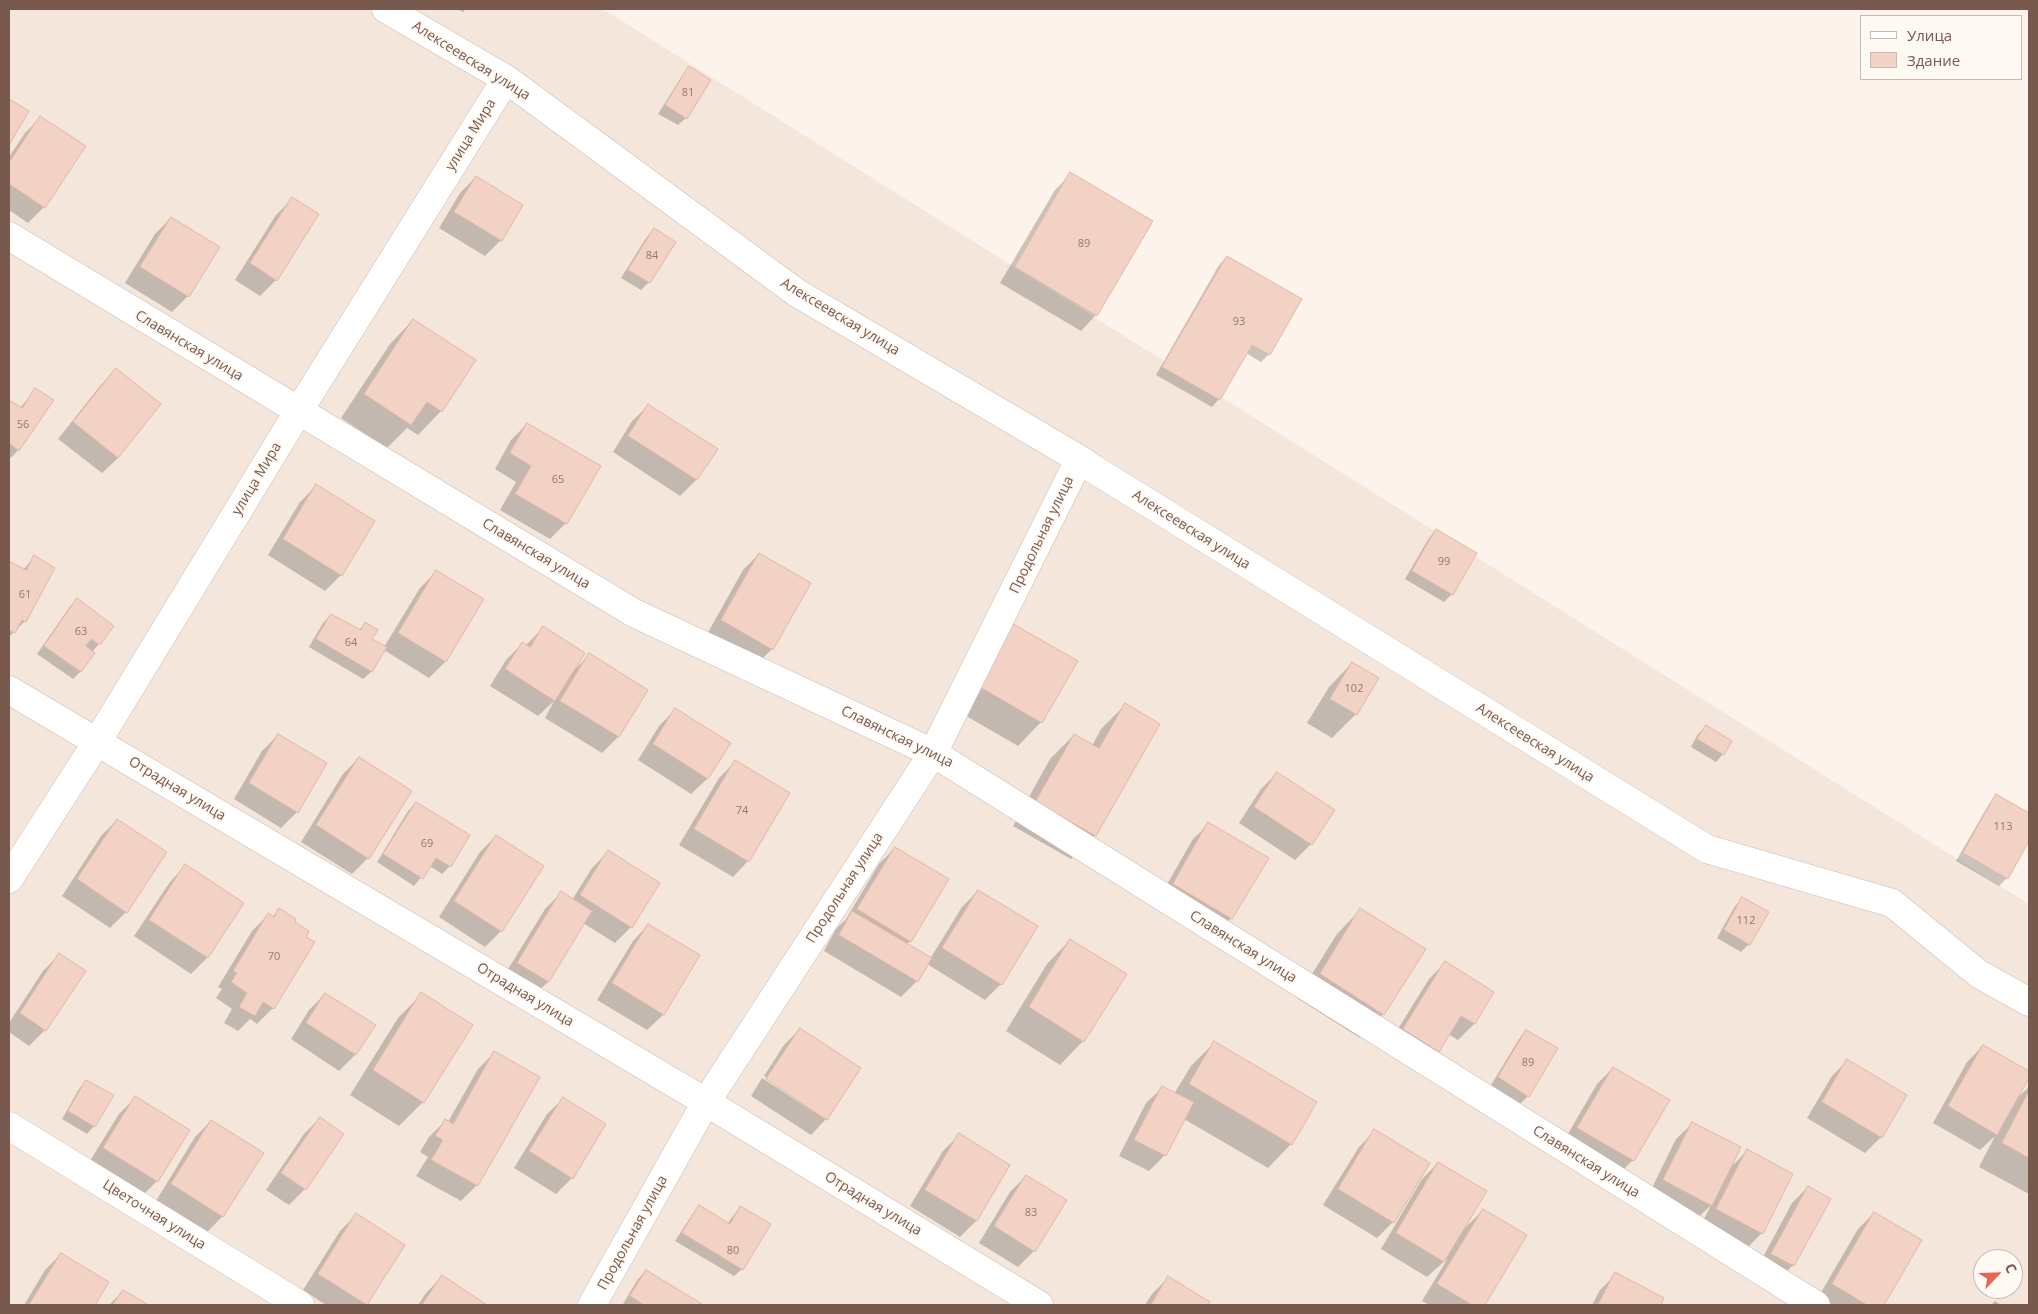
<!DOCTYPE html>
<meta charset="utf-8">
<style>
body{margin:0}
#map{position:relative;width:2038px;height:1314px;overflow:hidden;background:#fcf4ec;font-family:"Open Sans",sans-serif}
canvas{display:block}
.frame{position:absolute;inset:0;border:10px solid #78594e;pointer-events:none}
.legend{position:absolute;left:1860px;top:15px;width:162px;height:65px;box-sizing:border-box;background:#fff9f3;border:1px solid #c9b9b1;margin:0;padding:6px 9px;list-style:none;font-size:15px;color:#78594e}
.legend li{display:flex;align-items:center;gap:10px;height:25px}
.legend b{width:25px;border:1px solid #c9b9b1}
.north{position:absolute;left:1973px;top:1249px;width:50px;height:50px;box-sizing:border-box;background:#fff9f3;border:1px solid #c9b9b1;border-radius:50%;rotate:66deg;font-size:14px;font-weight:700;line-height:20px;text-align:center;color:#78594e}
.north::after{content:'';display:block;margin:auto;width:18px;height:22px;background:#e26756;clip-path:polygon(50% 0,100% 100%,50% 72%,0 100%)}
</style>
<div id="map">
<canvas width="2038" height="1314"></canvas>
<div class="frame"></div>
<ul class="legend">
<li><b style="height:6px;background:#fff"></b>Улица</li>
<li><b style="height:14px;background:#f1d2c4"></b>Здание</li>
</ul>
<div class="north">С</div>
</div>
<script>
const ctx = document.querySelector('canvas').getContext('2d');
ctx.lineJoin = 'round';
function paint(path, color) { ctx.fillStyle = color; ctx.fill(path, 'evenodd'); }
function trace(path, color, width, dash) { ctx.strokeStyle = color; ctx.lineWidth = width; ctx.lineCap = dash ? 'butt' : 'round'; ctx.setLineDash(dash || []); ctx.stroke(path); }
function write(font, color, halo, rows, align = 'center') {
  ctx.font = font + ' "Open Sans",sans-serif'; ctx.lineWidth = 4; ctx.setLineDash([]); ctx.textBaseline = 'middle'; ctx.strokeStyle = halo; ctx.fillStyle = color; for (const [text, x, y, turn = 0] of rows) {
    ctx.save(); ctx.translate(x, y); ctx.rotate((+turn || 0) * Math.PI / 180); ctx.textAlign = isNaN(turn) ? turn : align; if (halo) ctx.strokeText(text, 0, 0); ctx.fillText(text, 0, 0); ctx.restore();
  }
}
const residential = new Path2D(`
 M9,9H603L2029,904V1305H9ZM1983,1259H2013V1289H1983Z`);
const shadow = new Path2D(`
 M457,9H466L463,12Z
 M690,68L686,118L678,125L658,114L682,76Z
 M41,117L44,207L28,223L9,210V157L25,133Z
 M1071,174L1096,315L1081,331L1000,283L1055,190Z
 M476,177L522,205L501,240L485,256L439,228L460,193Z
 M292,199L276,280L260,296L235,280L276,215Z
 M171,218L188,296L172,312L125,283L155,234Z
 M654,230L649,282L641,290L621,278L646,238Z
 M1227,257L1269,354L1261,362L1246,353L1219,399L1212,407L1156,375L1219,265Z
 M413,320L441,411L418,435L407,428L387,448L341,418L390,344Z
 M116,370L118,458L102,473L58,439L100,386Z
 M36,389L18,450L11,458L9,456V401L20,408Z
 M648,406L716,449L696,480L680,496L613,452L632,421Z
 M527,424L566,523L550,539L500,510L516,482L495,469L511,440Z
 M316,486L341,575L325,591L268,555L300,502Z
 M1436,530L1475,553L1452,594L1444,602L1405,579L1429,538Z
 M759,554L772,649L756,665L706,636L743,570Z
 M34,557L25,621L9,637V562L23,570Z
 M436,572L482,600L445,662L429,678L384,650L371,672L363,679L309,647L323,623L331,615L359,630L365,624L370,639L384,647L420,588Z
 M77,600L113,627L92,652L93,653L80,672L73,679L37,654L69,608Z
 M543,628L574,670L589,655L646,690L618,737L602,753L545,718L554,701L538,716L490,686L506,660L522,644L525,646Z
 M990,649L1041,722L1018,746L956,710Z
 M1352,663L1377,678L1356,714L1332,738L1307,723L1329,687Z
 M1125,705L1158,724L1095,836L1071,859L1013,826L1050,759L1074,735L1092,746L1101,729Z
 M675,710L707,779L691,794L638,760L659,726Z
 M1706,727L1723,754L1716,762L1691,747L1698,734Z
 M278,735L297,812L281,828L234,799L262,751Z
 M359,758L368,858L352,874L301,842L343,774Z
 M735,762L748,861L733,877L679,845L719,778Z
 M1277,773L1311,844L1295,860L1239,823L1261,789Z
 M1997,796L2029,815V839L2007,878L1999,886L1956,861L1989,804Z
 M416,803L450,866L442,874L430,866L414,886L377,862L408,811Z
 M117,820L126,912L110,928L62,896L101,836Z
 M1209,824L1231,918L1216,934L1158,900L1193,839Z
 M496,836L501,931L485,947L439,917L480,852Z
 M895,848L910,941L906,945L930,959L962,907L978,891L1001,984L985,1000L927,964L917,981L901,997L824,951L836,929L846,919L879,864Z
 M608,852L658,883L631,927L615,943L583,923L548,982L532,997L502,979L545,909L561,893L572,900L592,868Z
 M185,866L242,903L207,958L191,974L134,936L170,882Z
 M1743,899L1749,944L1741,952L1717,938L1735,906Z
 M279,910L273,1008L257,1024L250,1019L238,1031L224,1023L232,1009L216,998L222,989L218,987L252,931L268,915L272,917Z
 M1360,910L1383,1014L1360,1038L1297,998L1337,934Z
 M648,925L699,956L663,1015L647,1030L597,1000L633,941Z
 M1070,940L1083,1041L1060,1065L1006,1031L1047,964Z
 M59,955L45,1030L29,1046L9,1032V1023L43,971Z
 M1445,963L1492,993L1474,1024L1458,1040L1448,1034L1438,1051L1422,1067L1388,1045L1429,979Z
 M325,994L374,1026L355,1055L339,1071L291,1039L309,1010Z
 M422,994L423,1102L399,1126L350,1095L398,1018Z
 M800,1029L826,1119L811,1135L751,1096L762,1078L825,1119V1116L764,1076L784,1045Z
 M1526,1031L1528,1096L1520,1104L1491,1085L1519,1039Z
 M1214,1043L1291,1144L1268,1168L1184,1119L1165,1155L1149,1171L1119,1156L1146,1103L1162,1088L1174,1094L1191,1066Z
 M1983,1046L2029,1072V1075L2015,1100L2029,1087V1194L1979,1167L1995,1136L1980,1150L1933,1123L1967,1062Z
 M494,1053L477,1185L461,1201L416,1176L428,1157L420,1152L429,1137L445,1121L448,1122L478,1069Z
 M1848,1060L1881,1137L1865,1153L1807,1118L1832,1076Z
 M1613,1068L1633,1160L1617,1176L1562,1144L1597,1084Z
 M86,1082L94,1126L87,1134L62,1119L79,1089Z
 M135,1098L157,1181L141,1197L88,1164L119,1114Z
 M563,1099L572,1178L556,1194L514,1168L547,1114Z
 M320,1118L342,1134L305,1189L289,1205L266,1190L304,1134Z
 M211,1121L262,1153L222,1217L206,1233L156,1201L195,1137Z
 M1692,1124L1730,1168L1747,1151L1762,1233L1746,1249L1701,1225L1711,1205L1695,1221L1648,1196L1676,1139Z
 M1375,1131L1428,1164L1393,1222L1377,1238L1323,1205L1359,1147Z
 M959,1135L1009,1165L976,1221L960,1237L910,1206L943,1151Z
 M1438,1163L1463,1230L1483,1210L1526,1236L1484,1305H1430L1422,1301L1448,1258L1427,1277L1381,1249L1422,1179Z
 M1026,1176L1066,1201L1034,1251L1018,1267L979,1243L1010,1192Z
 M1808,1187L1829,1199L1793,1265L1777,1281L1756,1270L1792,1203Z
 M699,1207L727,1224L740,1207L742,1269L734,1276L675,1241L692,1215Z
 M1874,1213L1920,1240L1882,1305H1824L1816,1301L1858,1229Z
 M356,1215L404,1245L365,1305H326L303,1290L340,1231Z
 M61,1254L107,1282L94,1305H24L45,1270Z
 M646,1271L701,1304L700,1305H619L623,1304L638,1279Z
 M1616,1274L1663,1299L1659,1305H1592L1600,1290Z
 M442,1277L485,1305H418L426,1293Z
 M1168,1278L1208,1302L1207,1305H1145L1152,1294Z
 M123,1291L146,1305H109Z
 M1995,1301L2001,1305H1991Z`);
const building = new Path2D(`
 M689,66L711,80L687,119L665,105Z
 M9,99L29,111L9,145Z
 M40,116L86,146L45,208L9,184V163Z
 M1070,172L1153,221L1097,316L1015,267Z
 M476,176L523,205L502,241L454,212Z
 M292,197L319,214L277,281L250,263Z
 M171,217L220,247L189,297L140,267Z
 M654,228L676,242L650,283L628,270Z
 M1227,256L1302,299L1270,355L1252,345L1220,400L1162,367Z
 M413,319L476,360L442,412L427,402L411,425L364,394Z
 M116,368L161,404L118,458L73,422Z
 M35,388L54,400L19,451L9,443V400L22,408Z
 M648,404L718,449L697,480L628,436Z
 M527,423L601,466L567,524L515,494L531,466L510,453Z
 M316,484L375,521L342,576L283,539Z
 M1436,529L1477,553L1453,595L1412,571Z
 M759,553L811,583L773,650L721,620Z
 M34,555L55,568L26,622L22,620L15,633L9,630V561L26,570Z
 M436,570L484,599L446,662L398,633Z
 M77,598L114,626L100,645L91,639L86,646L95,653L81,672L44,646Z
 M331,614L361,630L365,622L378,630L372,639L387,647L372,672L316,639Z
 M1013,624L1078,661L1042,723L978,686Z
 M543,626L585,653L555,701L505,669L522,642L530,647Z
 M589,653L648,690L619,737L560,701Z
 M1352,662L1379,678L1357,715L1330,699Z
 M1125,703L1160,724L1096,836L1035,802L1074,734L1099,748Z
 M675,708L731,743L708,779L653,744Z
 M1706,725L1732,741L1724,755L1697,739Z
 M278,734L327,763L298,813L249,783Z
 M359,757L412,791L369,859L316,825Z
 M735,760L790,793L749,862L694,829Z
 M1277,772L1335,810L1312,845L1254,807Z
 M1996,794L2029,813V841L2008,879L1963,853Z
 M416,802L470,835L451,867L436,858L423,879L383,854Z
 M117,819L167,852L127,913L77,879Z
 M1208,822L1269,858L1232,919L1173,884Z
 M496,835L544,866L502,932L454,901Z
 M895,847L949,879L911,942L857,909Z
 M608,850L660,883L632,928L580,895Z
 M185,864L244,903L208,958L149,920Z
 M978,890L1038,926L1002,985L942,948Z
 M561,891L592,911L549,982L517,963Z
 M1742,897L1769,912L1750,945L1724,930Z
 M279,908L296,919L295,922L309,931L306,937L315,942L274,1009L263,1002L255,1016L239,1007L247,993L231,982L237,973L233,971L268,913L274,917Z
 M1360,908L1426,949L1384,1015L1320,974Z
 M852,911L932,958L918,982L839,935Z
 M648,924L700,955L664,1015L612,983Z
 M1070,939L1127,974L1084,1042L1029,1007Z
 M59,953L86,971L46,1031L20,1013Z
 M1445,961L1494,992L1475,1024L1461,1016L1439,1052L1403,1029Z
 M421,992L473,1025L424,1103L373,1070Z
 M325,993L376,1025L356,1055L306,1023Z
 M800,1028L861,1068L827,1120L766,1079Z
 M1526,1030L1558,1048L1529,1097L1498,1077Z
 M1214,1041L1317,1102L1292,1145L1189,1084Z
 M1983,1045L2029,1071V1078L1997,1135L1948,1106Z
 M494,1051L540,1077L478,1186L431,1160L443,1140L435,1136L445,1119L453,1124Z
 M1847,1059L1907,1095L1882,1138L1822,1102Z
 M1613,1067L1670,1100L1634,1161L1577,1128Z
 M86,1080L114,1095L95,1127L68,1111Z
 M1162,1086L1194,1102L1166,1156L1134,1140Z
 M2029,1091V1158L2002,1143Z
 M135,1096L190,1130L158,1182L103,1148Z
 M563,1097L606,1124L573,1179L529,1151Z
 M320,1117L344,1134L306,1190L281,1173Z
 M211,1120L264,1153L223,1217L171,1184Z
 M1692,1122L1741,1147L1712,1206L1663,1180Z
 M1374,1129L1430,1163L1394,1223L1338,1189Z
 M959,1133L1010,1165L977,1221L925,1190Z
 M1747,1149L1793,1174L1763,1234L1716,1209Z
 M1438,1162L1487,1191L1444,1262L1396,1233Z
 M1026,1175L1067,1200L1035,1252L994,1226Z
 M1808,1186L1831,1199L1794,1266L1771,1254Z
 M699,1205L730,1224L740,1206L771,1224L743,1270L682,1233Z
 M1483,1209L1527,1235L1485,1305H1472L1437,1284Z
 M1874,1212L1922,1240L1884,1305H1867L1832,1284Z
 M356,1213L405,1245L367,1305L318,1274Z
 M61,1253L109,1282L95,1305H29Z
 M646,1270L702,1304L701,1305H644L630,1296Z
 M1615,1272L1664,1298L1661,1305H1598Z
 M442,1275L487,1305H422Z
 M1168,1276L1210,1302L1208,1305H1151Z
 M123,1290L149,1305H113Z`);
const minor = new Path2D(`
 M386,9L506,79L797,293L1084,462L1079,460L1707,849L1892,903L1979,974L2029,1002
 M9,236L634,613L933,753L1816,1305
 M9,690L706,1102L1039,1305
 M9,879L97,742L298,412L506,79
 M9,1126L300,1305
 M592,1305L706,1102L933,753L1079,460`);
const numberNames = [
 ["81",688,93],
 ["89",1084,244],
 ["84",652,256],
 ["93",1239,322],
 ["56",23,425],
 ["65",558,480],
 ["99",1444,562],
 ["61",25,595],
 ["63",81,632],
 ["64",351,643],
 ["102",1354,689],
 ["74",742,811],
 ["113",2003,827],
 ["69",427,844],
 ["112",1746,921],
 ["70",274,957],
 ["89",1528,1063],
 ["83",1031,1213],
 ["80",733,1251]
];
const streetNames = [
 ["Алексеевская улица",471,61,32],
 ["улица Мира",471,135,-58],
 ["Алексеевская улица",840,317,31],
 ["Славянская улица",189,346,31],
 ["улица Мира",257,479,-59],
 ["Алексеевская улица",1191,530,32],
 ["Продольная улица",1042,535,-64],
 ["Славянская улица",536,554,31],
 ["Славянская улица",897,737,26],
 ["Алексеевская улица",1535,743,32],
 ["Отрадная улица",177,789,31],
 ["Продольная улица",845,888,-57],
 ["Славянская улица",1243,947,32],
 ["Отрадная улица",525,995,31],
 ["Славянская улица",1586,1162,32],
 ["Отрадная улица",873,1204,31],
 ["Цветочная улица",154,1215,32],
 ["Продольная улица",633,1233,-61]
];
paint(residential, '#f4e6db');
paint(shadow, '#0003');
paint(building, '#f1d2c4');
trace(building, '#e4b7a5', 1);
trace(minor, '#cfbbb1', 29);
trace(minor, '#fff', 28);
write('11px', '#96776c', null, numberNames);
write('14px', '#78594e', '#fff9f3', streetNames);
</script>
